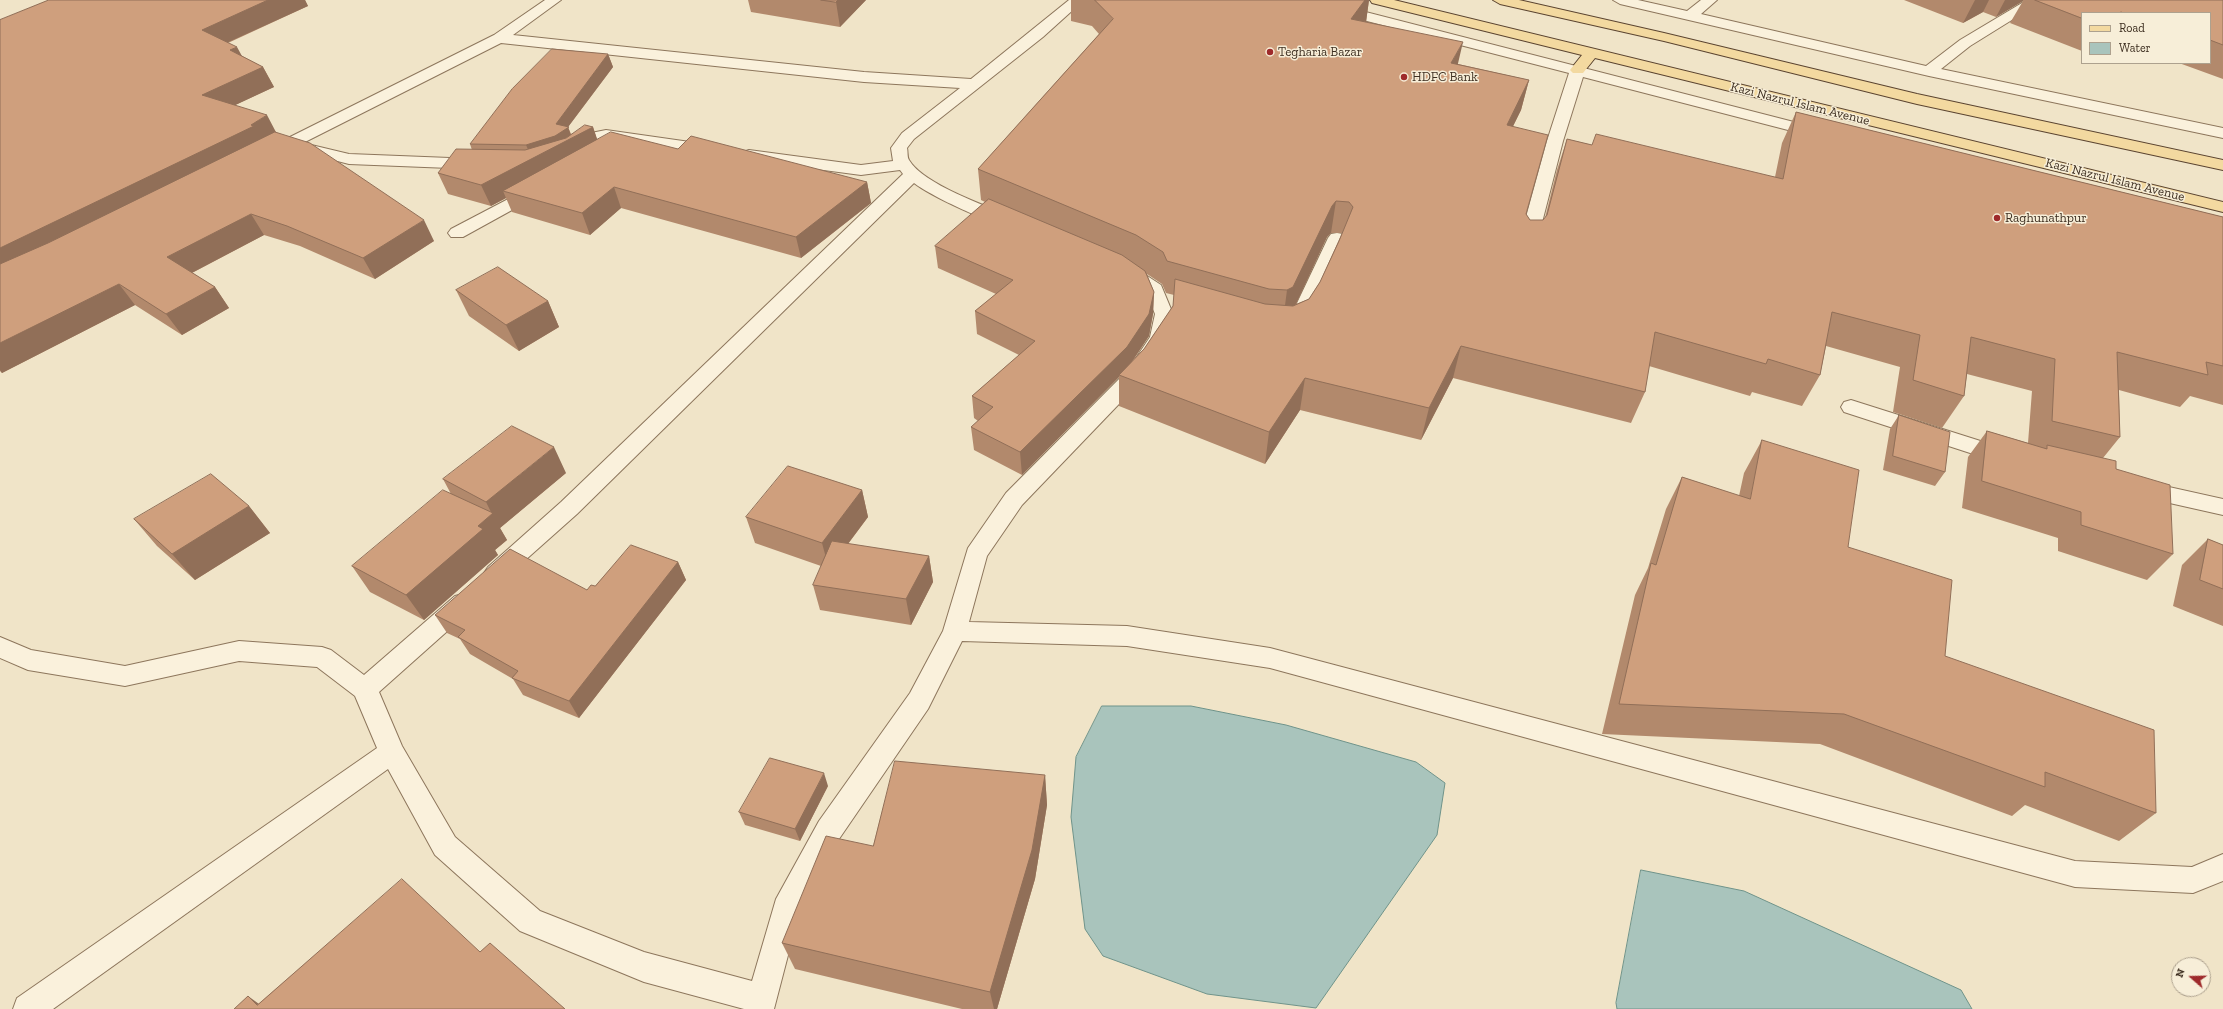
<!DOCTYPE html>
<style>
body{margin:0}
#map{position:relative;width:2223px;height:1009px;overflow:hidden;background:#f0e4c8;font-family:"Zilla Slab",serif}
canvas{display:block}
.legend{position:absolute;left:2081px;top:12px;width:130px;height:52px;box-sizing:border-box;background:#f7eed8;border:1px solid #ada18e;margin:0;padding:5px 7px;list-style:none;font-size:12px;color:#3d2e20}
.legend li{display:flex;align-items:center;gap:8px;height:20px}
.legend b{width:20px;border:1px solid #ada18e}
.north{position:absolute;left:2171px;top:957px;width:40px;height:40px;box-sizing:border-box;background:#f7eed8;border:1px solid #ada18e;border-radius:50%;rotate:290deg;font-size:11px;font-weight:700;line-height:16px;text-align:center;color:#3d2e20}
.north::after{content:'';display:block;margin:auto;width:14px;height:18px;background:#9e2a2b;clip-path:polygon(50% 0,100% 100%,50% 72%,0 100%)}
</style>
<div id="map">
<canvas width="2223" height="1009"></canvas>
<ul class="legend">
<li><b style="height:5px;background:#f3d9a0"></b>Road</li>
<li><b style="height:11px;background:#a9c4bc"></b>Water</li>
</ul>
<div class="north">N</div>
</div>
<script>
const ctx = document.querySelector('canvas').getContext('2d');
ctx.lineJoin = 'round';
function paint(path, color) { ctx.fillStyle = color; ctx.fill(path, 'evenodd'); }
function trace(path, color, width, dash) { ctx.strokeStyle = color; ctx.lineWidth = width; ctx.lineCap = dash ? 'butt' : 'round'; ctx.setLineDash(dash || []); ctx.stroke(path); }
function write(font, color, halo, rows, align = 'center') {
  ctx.font = font + ' "Zilla Slab",serif'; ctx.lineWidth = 3; ctx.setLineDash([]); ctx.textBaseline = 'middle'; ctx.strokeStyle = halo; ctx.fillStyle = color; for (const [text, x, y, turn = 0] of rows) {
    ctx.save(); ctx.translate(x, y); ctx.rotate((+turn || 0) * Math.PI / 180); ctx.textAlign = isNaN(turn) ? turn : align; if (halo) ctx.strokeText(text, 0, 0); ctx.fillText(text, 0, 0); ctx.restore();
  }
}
const water = new Path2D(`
 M1102,706H1191L1286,725L1416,762L1445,783L1437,835L1316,1008L1207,994L1103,956L1085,929L1071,817L1076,757Z
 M1641,870L1744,891L1961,990L1972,1009H1617L1616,1003Z`);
const minor = new Path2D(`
 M545,0H561L513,35L864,72L971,79L1069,0H1084L1043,37L914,139L907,148C908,152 907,157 909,160C923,184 986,206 1011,216L1014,220L1011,224C995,228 928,194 914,183L577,514L504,579L496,582L488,579L484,573L488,567L561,502L903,174L900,170L861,175L749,160L743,158L741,155L743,152L749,150L861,165L893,161L891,148L902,133L960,88L864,82L501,43L303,143L349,154L475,159L481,160L483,164L481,168L475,169L349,164L291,149L282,152L276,150L274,147L276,144L494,35Z
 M1295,0H1319L1825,130L1827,133L1825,136L1819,138L1583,77L1563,141L1536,246L1533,250L1527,251L1521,250L1518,246L1547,141L1569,73L1297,3Z
 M1613,0H1638L1687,11L1701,0H1717L1701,14L1926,66L1960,40L2027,0H2044L1970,46L1941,69L2223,128V138L1929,76L1620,4Z
 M606,130L711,145L717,147L719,150L717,153L711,155L606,140C591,142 580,158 565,154L563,151L586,134Z
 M535,185L541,186L543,190L541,194L463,237H451L448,233L451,229Z
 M1337,233L1343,234L1346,238L1309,320L1306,324L1299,326L1292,324L1289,320L1328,238L1331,234Z
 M1129,266L1135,268L1161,285L1173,314L1170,337L1142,380L1022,505L987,556L969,622L1127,626L1270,648L2075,861L2192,867L2223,854V881L2193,893L2075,887L1270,668L1127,646L962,641L928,709L839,839L799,913L774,1009H744L644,982L520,931L435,855L388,769L53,1009H13L17,998L377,748L355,696L317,667L239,661L125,686L28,670L0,658V637L31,650L125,666L239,641L322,647L331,650L364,675L455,596L463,594L471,596L475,603L471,610L379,692L402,746L455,837L540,911L644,952L752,981L776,899L819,821L910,693L943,631L968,548L1006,493L1128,370L1150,337L1155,314L1146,292L1120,272L1123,268Z
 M1851,400L2012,451L2015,456L2012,461L2004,464L1844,412L1841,407L1844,402Z
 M2142,481L2223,499V515L2134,495L2131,489L2134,483Z`);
const major = new Path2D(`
 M1370,0H1394L2223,202V212L1595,58L1583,73H1573L1570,70L1582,55L1372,3Z
 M1493,0H1519L1664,33L1917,94L2223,160V170L1917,104L1664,41L1500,4Z`);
const wall = new Path2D(`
 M49,0H305L308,6L228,43L242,56L263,67L274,87L235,105L276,132L434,241L375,279L300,246L264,235L192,273L215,287L229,308L182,335L135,305L2,373L0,371V20Z
 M748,0H866L840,27L751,12Z
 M1071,0H1369L1366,22L1458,64L1529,80L1521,110L1513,126L1526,214L1530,220H1543L1545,218L1557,170L1567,139L1592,145L1775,177L1782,143L1796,112L2223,217V405L2190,396L2180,407L2119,390L2120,437L2103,458L2116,469L2173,554L2147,580L2058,551V538L1962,508L1968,457L1987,431L2028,443L2032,391L1967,374L1964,396L1942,428L1893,412L1900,367L1826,346L1820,375L1802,406L1752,392L1750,396L1649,366L1645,392L1631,423L1453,378L1421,440L1300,410L1265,464L1119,406V377L1022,475L974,450L971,427L978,421L974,418L972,396L1019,355L977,334L975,311L996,294L938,268L935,246L985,202L981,200L978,169L1099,34L1092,26L1071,21ZM1331,233H1342L1320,282L1309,299L1296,304L1327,237ZM1147,274L1162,284L1166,293L1174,295L1173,306L1144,349L1132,362L1149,336L1153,314L1154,292Z
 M1904,0H2223V79L2179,63H2210V13H2082V51L2010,23L2023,1L1996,17L1983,12L1963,23Z
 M608,54L613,67L568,127L571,134L593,127L597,139L678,149L867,182L871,203L801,258L621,208L590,235L512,212L506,198L491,206L448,194L438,173L472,150L470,144Z
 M456,290L548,301L559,327L519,351L469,316Z
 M1899,415L1945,472L1935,486L1883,470L1890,429Z
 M1762,440L1848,547L1945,656L2156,813L2119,841L2025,805L2012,816L1820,744L1602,734L1635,595L1648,568L1666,509L1682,477L1739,496L1744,473Z
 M566,473L500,528L507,540L495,550L498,555L424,620L370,592L352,566L451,494L443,479Z
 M862,490L868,517L848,544L929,556L933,582L911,625L820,610L813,585L821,566L755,543L746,517Z
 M249,506L270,533L195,580L157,546L134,519Z
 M2208,539L2223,545V626L2173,606L2182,565Z
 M678,562L686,580L579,718L523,695L513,679L470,654L460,639L447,633L435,615L587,590L595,586Z
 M1045,775L1047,805L1035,879L997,1009H962L795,969L782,943L873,846Z
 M828,786L800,841L745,825L739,812Z`);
const shadedWall = new Path2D(`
 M268,0H305L308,6L213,49L202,30Z
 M838,0H866L840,27L836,2Z
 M1365,0H1369L1366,22L1351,19Z
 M1975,0H1989L1983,12L1963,23Z
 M2005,0H2023V1L1996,17Z
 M1463,42L1456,72L1451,63Z
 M237,47L248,67L230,50Z
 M608,54L613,67L568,127L572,138L593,127L600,148L503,191L506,198L491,206L481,185L532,158L526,145L556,124Z
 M263,67L274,87L214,115L202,95Z
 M1529,80L1521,110L1499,155L1507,125Z
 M267,115L278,136L0,277V248L251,125Z
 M867,182L871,203L801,258L796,237Z
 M614,187L621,208L590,235L582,213Z
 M1336,201L1331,233L1327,237L1289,319L1283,321L1287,290L1332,206Z
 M251,214L264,235L182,278L167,257Z
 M424,220L434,241L375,279L363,258Z
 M119,284L135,305L2,373L0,370V343Z
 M215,287L229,308L182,335L166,314Z
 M1154,292L1153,314L1149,336L1127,369L1119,375V377L1022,475L1020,452Z
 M548,301L559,327L519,351L506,325Z
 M1461,346L1453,378L1421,440L1429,408Z
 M1305,378L1300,410L1265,464L1269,432Z
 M554,447L566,473L500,528L507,540L495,550L498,555L424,620L406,595L478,526L492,514L486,502Z
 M862,490L868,517L829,569L822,543Z
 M249,506L270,533L195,580L172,554Z
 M929,556L933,582L911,625L906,599Z
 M678,562L686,580L579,718L569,701Z
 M824,773L828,786L800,841L795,829Z
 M1045,775L1047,805L1035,879L997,1009H994L990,992Z
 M248,996L266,1009L257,1005Z`);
const building = new Path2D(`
 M49,0H268L202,30L237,47L230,50L263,67L202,95L267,115L251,125L254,126L0,248V20Z
 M821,0H838L836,2Z
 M1095,0H1365L1351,19L1463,42L1451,63L1529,80L1507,125L1548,135L1526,214L1530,220H1543L1547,215L1567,139L1592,145L1596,134L1783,179L1796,112L2223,217V366L2206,362L2208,375L2117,352L2120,437L2052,421L2055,359L1971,337L1964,396L1913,380L1920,335L1832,312L1820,375L1768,359L1766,364L1655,332L1645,392L1461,346L1429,408L1305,378L1269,432L1119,375L1144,349L1173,306L1175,279L1265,304L1293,306L1309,299L1320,282L1339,241L1353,207L1349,202L1336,201L1332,206L1293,287L1287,290L1269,289L1167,261L1163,252L1136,235L978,169L1113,19Z
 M2035,0H2223V45L2210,40V13H2124L2121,12L2119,13H2082V18Z
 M552,49L608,54L556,124L569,127L555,136L526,145L470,144L512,89Z
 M585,125L593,127L481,185L438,173L456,149L525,150L566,138Z
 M275,132L310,143L424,220L363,258L287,226L251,214L167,257L215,287L166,314L119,284L0,343V264L48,243Z
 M611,132L678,149L691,136L867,182L796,237L614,187L582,213L503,191Z
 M989,199L1122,255L1145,271L1154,292L1149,314L1127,347L1020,452L971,427L993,407L972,396L1035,341L975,311L1013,280L935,246Z
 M498,267L548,301L506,325L456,290Z
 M1899,415L1950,432L1945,472L1893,456Z
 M512,426L554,447L486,502L443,479Z
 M1987,431L2047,449V445L2116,461V469L2170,485L2173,554L2081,525V512L1982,481Z
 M1762,440L1859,470L1848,547L1952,580L1945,656L2154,730L2156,813L2045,772V787L1844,714L1619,704L1651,563L1656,565L1682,477L1750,499Z
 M788,466L862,490L822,543L746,517Z
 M211,474L249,506L172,554L134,519Z
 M443,490L493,513L478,526L483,529L406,595L352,566Z
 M2208,539L2223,545V589L2200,580Z
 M832,541L929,556L906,599L813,585Z
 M631,545L678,562L569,701L512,678L518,671L458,637L465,630L435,615L510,549L587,590L591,585L595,586Z
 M770,758L824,773L795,829L739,812Z
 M895,761L1045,775L1032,850L990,992L782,943L826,836L873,846Z
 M402,879L480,952L490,943L565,1009H234L248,996L257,1005Z`);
const markers = [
 [1270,52,4,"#9e2a2b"],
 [1404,77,4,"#9e2a2b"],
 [1997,218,4,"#9e2a2b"]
];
const farPoinames = [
 ["Tegharia Bazar",1278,52],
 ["HDFC Bank",1412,77],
 ["Raghunathpur",2005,218]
];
const farStreetnames = [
 ["Kazi Nazrul Islam Avenue",1800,104,14],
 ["Kazi Nazrul Islam Avenue",2115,180,14]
];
paint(water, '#a9c4bc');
trace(water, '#6f938a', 1);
trace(minor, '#8d765c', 2);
trace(major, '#5b4430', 2);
paint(minor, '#faf1dc');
paint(major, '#f3d9a0');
paint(wall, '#b2896c');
paint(shadedWall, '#916f58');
paint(building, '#cf9f7d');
trace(building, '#916f58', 1);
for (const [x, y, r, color] of markers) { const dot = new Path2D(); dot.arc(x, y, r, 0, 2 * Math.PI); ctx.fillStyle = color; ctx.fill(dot); trace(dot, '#f7eed8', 1.5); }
write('13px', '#3d2e20', '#f7eed8', farPoinames, 'left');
write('13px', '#3d2e20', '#f7eed8', farStreetnames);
</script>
